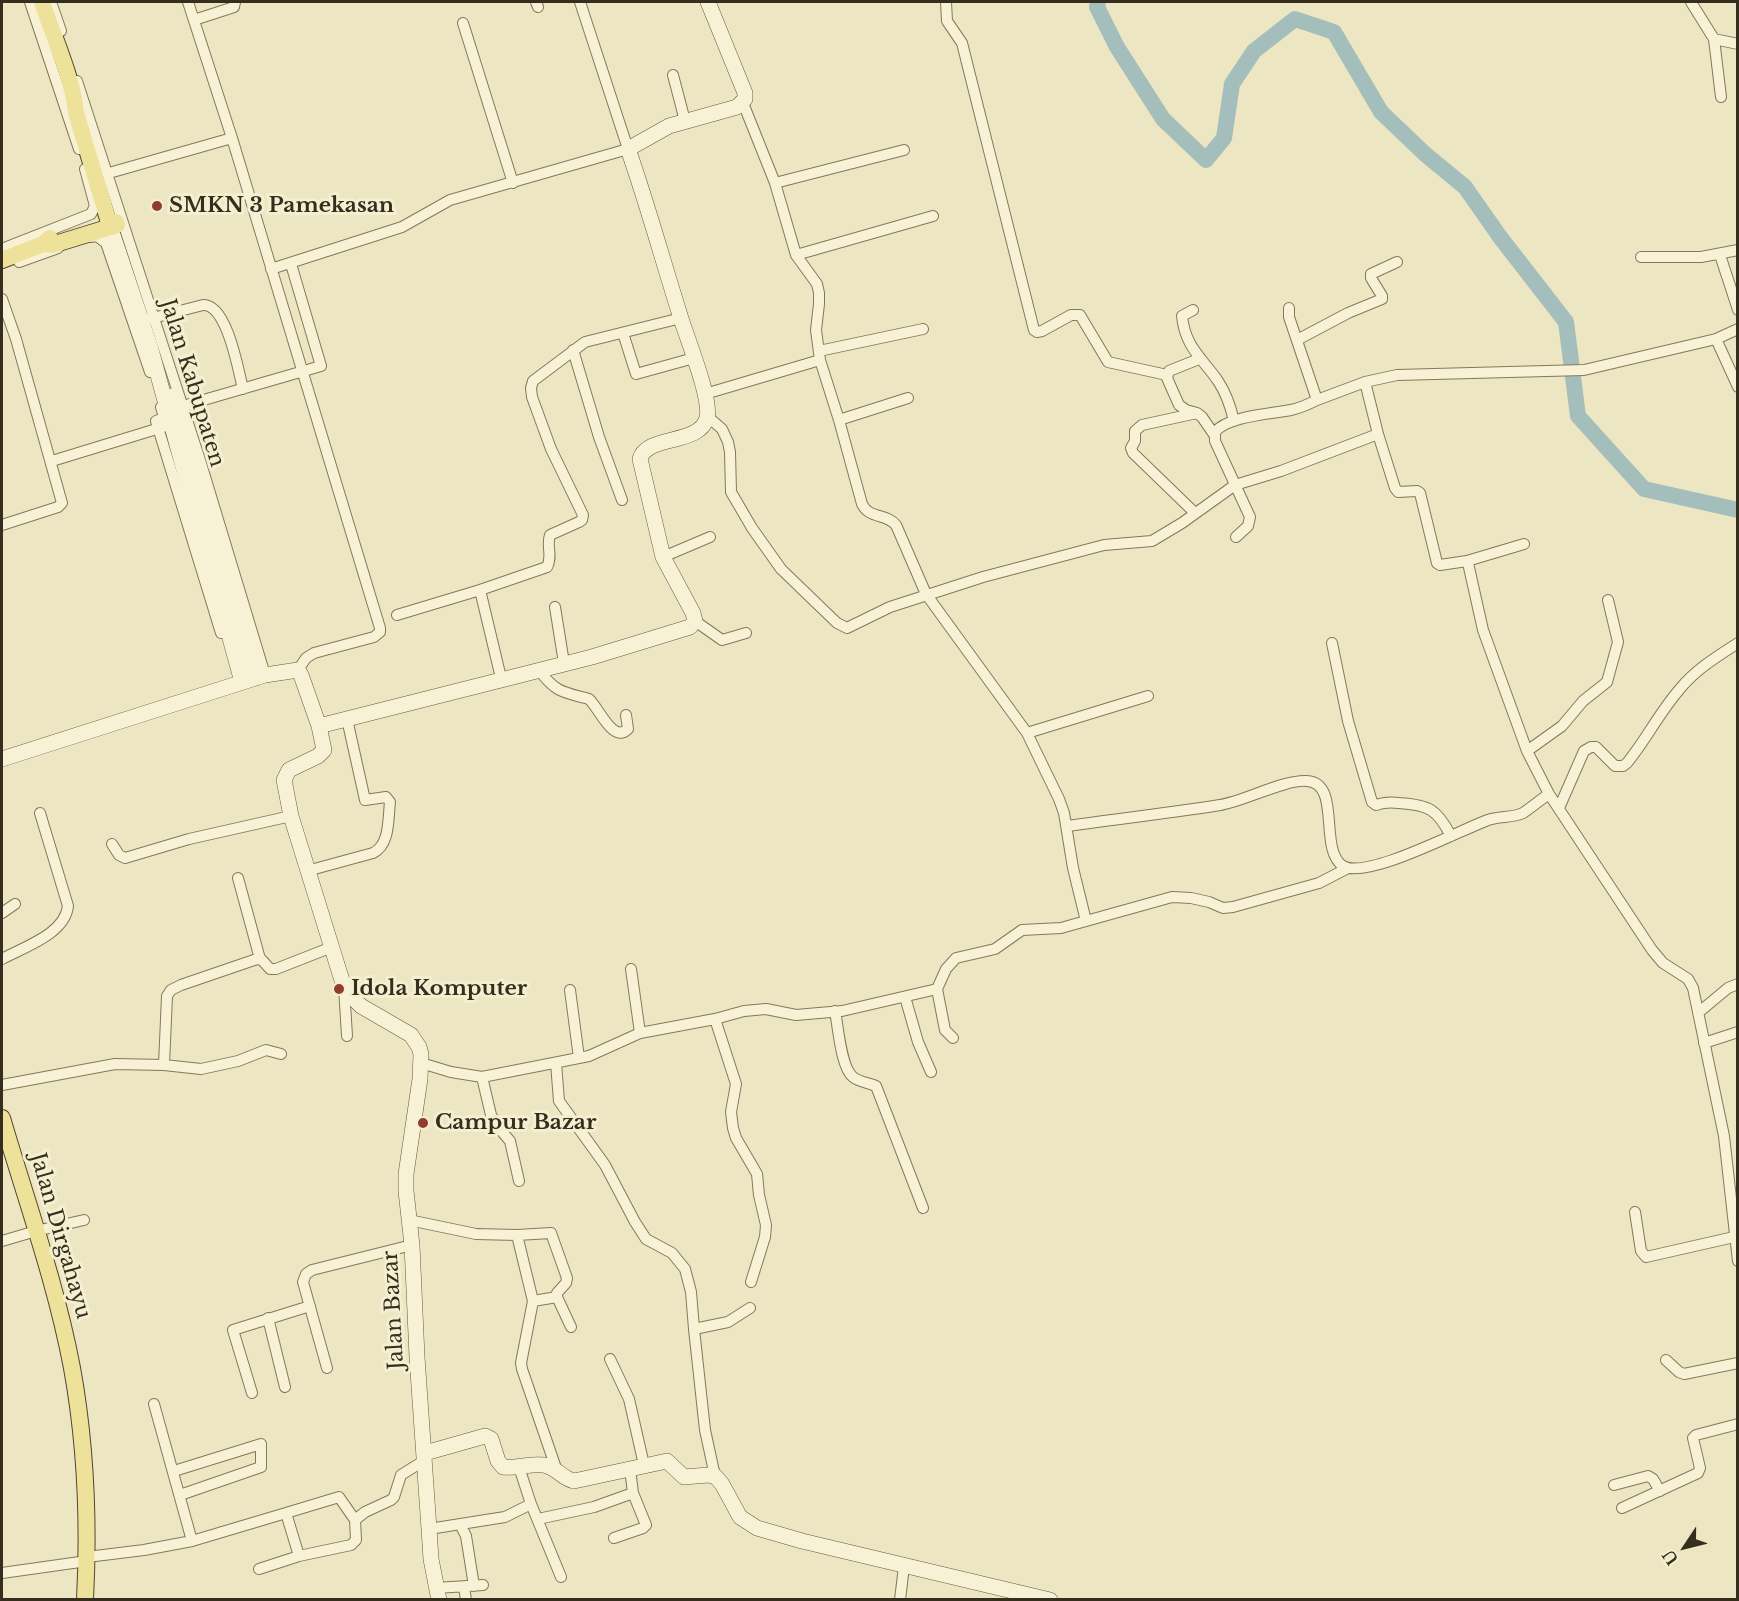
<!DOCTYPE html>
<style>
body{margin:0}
#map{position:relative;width:1739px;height:1601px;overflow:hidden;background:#ece6c2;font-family:"Libre Baskerville",serif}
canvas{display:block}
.frame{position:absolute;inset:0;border:3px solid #352d1e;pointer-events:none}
.north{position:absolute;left:1655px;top:1517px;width:60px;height:60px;-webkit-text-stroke:4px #f4efd1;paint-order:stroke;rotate:235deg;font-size:16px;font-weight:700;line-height:24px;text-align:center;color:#352d1e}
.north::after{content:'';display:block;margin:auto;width:21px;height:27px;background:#352d1e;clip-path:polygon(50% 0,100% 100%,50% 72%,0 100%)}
</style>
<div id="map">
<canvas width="1739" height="1601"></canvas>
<div class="frame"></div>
<div class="north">U</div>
</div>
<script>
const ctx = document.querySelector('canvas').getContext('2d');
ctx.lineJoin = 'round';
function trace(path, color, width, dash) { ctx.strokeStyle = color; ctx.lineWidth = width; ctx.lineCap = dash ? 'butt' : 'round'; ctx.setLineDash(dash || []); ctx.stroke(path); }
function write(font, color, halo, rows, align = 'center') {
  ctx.font = font + ' "Libre Baskerville",serif'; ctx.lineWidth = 6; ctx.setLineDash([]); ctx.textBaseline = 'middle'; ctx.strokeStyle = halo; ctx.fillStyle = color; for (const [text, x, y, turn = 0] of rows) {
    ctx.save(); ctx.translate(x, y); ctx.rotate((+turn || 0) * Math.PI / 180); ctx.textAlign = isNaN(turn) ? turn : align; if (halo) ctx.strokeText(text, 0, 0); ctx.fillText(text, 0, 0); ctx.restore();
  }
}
const river = new Path2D(`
 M1098,2L1097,7L1117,47L1163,119L1206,160L1224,138L1232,84L1254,51L1295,19L1334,32L1381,112L1425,154L1465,187L1500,237L1566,322L1578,416L1644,489L1738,510`);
const street = new Path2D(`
 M30,2L79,149
 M51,2L61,31
 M188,2L232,138L380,628V632L374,637L314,653L306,658L298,670
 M536,2L538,7
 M946,2L947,21L962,43L1034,330L1037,332L1042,331L1071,315H1080L1108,362L1167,375
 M1691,2L1714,39L1738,44
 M194,20L234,7L235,2
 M463,23L513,183
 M1714,39L1721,97
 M673,75L685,121
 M77,81L200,460L265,675
 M102,175L232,138
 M775,183L904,150
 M90,237L97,236L106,243L150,372
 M2,249L91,214L95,206L85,169
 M796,255L933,216
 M1720,255L1738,310
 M1641,257H1701L1738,250
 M19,262L58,248
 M271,269L402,227L450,200L628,149L580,2
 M2,299L16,339L62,503L58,507L2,525
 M1193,310L1182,316C1185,347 1202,358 1218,381C1226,393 1231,408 1234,421
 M149,319L203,305C227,304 238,369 243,389
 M623,333L636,374L694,358
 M1716,339L1738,329
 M1297,340L1348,313L1382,299V296L1371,278V274L1397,262
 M573,350L599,437L622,500
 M819,351L923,329
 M1199,359L1169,371L1167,378L1179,405L1186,410L1197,413L1202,417L1215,436
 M1365,382L1378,434L1395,488L1398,492L1417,491L1420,493L1437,563L1440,565L1467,561L1468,563L1483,630L1527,751L1549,794L1652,950L1663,963L1688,979L1693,988L1724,1136L1738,1261
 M705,394L820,360
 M1317,400L1365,382L1397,375L1584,370L1716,339L1738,387
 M161,407L164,418L156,421L221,633
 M176,408L321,366L291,264
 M707,416L722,429L728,442L730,452L731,492L752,528L781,569L837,623L847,628L890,607L983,577L1104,545L1152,541L1182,523L1235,485L1281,471L1378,434
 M839,420L908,398
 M52,461L163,427
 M1195,513L1133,453L1131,448L1135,441V431L1142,425L1197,413
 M1236,537L1248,526L1250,517L1215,441V432C1228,416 1271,414 1291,410C1300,408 1309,404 1317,400L1289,317V308
 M663,557L710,537
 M1467,561L1524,544
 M480,590L501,678
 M555,607L564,663
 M397,615L480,590L547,567C553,556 546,546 550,535L579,522L582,520L583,515L551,449L532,397L531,388L533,381L585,342L681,318
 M695,621L722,640L746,633
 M1332,643L1348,721L1372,802L1376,805C1384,802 1391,802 1399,803C1429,805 1437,809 1451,836
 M539,670C556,693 563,692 589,699C599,708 613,744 628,729L626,715
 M1027,733L1148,696
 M1527,751L1562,726L1583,701L1607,682L1618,642L1608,600
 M1559,808L1584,751L1591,747H1596L1615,766H1623L1627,763C1646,740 1659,713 1679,690C1695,670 1716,657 1738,643
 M1067,826C1118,819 1169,813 1220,805C1244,801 1286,779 1307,781C1342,783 1318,850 1343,866C1367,880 1460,830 1488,820C1499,816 1513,818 1523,813C1532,807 1540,800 1549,794
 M112,844L119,855L125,858L189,839L291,816
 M307,871L373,853C390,845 388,819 390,802L386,797L365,800L347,719
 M238,878L260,959
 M2,913L15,904
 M1086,921L1172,897L1191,898L1209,902L1223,908L1233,907L1319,883L1348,868
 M2,959C24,947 65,934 68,906L40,813
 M631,969L640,1033
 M344,987L347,1036
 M937,989L945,1030L953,1038
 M570,990L579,1058
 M905,997L918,1042L931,1072
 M835,1011C838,1026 841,1068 853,1077C859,1082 869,1083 876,1086L923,1208
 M1698,1013L1728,988L1738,984
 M715,1019L736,1084L731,1112L733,1128L736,1138L757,1174L759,1195L766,1225L765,1237L751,1282
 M1704,1043L1738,1032
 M421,1063L451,1072L482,1077L589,1056L640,1033L715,1019L744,1011L766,1009L796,1015L842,1011L937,989L946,969L956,958L995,949L1022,930L1061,928L1086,921L1073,868L1064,813L1059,799L1027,733L926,594L896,525C886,513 869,519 862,504L839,420L820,360L816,330L819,304V293L817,284L796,255L775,183L743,103
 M556,1063L559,1101L605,1165L635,1222L646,1239L672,1253L685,1269L691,1292L694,1329
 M164,1065L167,996L171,990L181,985L257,959L262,960L270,969H276L332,947
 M482,1077L491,1115L498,1127L510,1141L519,1181
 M2,1085L115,1064L164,1065L201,1069L238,1061L266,1050L281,1054
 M1635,1212L1641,1251L1646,1257L1734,1237
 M409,1220L476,1234L517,1235L551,1233L567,1278L566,1283L557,1293V1297L571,1327
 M517,1235L533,1301L521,1363L522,1369L557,1471
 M2,1241L36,1231L84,1220
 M533,1301L557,1297
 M268,1318L285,1387
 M610,1359L629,1399L644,1465
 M1666,1360L1679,1372L1684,1374L1738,1363
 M327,1368L303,1282L306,1274L312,1270L412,1245
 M252,1393L233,1330L310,1306
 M154,1404L192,1541
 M519,1467L531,1504L561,1577
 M174,1471L261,1444V1467L180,1495
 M715,1476L705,1430L694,1329L728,1322L750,1308
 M1614,1485L1648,1476L1653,1479L1660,1491
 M1622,1508L1698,1473L1700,1468L1693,1438L1696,1435L1738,1424
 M538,1519L594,1507L633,1493
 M355,1520L365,1512L391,1500L394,1497L401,1475L425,1460
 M460,1524L466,1536L474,1586
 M429,1529L505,1517L531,1504
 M614,1538L643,1528L646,1525L633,1493L630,1469
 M87,1557L144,1550L192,1541L286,1513L299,1556
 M259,1569L299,1556L351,1545L356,1540L355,1520L339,1497L286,1513
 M2,1573L87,1561
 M464,1587L466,1600
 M436,1588L483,1585
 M900,1600L904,1566`);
const secondary = new Path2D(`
 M110,226L150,346L242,682
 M172,396L256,678
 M319,726L592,657L690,627L695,621L693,613L663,557L640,459C647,434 699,446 707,418C712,398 685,334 679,312C662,258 647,203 628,149L669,126L737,107L745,99V93L708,2
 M2,759L265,675L298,670L301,675L319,726L324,750L318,756L289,770L284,780L291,816L340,974L344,986L352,997L361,1006L411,1035L419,1047L421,1054L420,1079L406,1174V1191L412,1245L417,1357L429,1529L431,1559L439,1600
 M425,1453L485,1436L491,1439L498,1461L503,1467C517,1469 530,1463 544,1465C556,1467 563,1479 574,1481L667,1461L684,1477L708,1475L715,1476L722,1484L740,1517L757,1528L802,1541L1050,1600`);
const primary = new Path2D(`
 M42,2C52,33 74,82 76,113L110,226
 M43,244L52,245L117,225L116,222
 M2,260L43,244L50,238
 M2,1118C26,1200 56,1283 72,1368C86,1445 89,1522 85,1600`);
const markers = [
 [157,206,6,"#923c2d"],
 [339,989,6,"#923c2d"],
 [423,1123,6,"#923c2d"]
];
const poiNames = [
 ["SMKN 3 Pamekasan",169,206],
 ["Idola Komputer",351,989],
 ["Campur Bazar",435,1123]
];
const streetNames = [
 ["Jalan Kabupaten",192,383,73],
 ["Jalan Dirgahayu",60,1236,74],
 ["Jalan Bazar",394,1310,-93]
];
trace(river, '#a4bfbb', 16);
trace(street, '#85785a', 12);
trace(secondary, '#67593d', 16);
trace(primary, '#53452e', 18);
trace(street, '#f7f2d5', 10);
trace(secondary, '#f7f2d5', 15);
trace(primary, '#eee29b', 16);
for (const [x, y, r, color] of markers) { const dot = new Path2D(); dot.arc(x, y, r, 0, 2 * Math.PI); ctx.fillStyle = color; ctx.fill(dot); trace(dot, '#f4efd1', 2); }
write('bold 21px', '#352d1e', '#f4efd1', poiNames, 'left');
write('21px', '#352d1e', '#f4efd1', streetNames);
</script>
